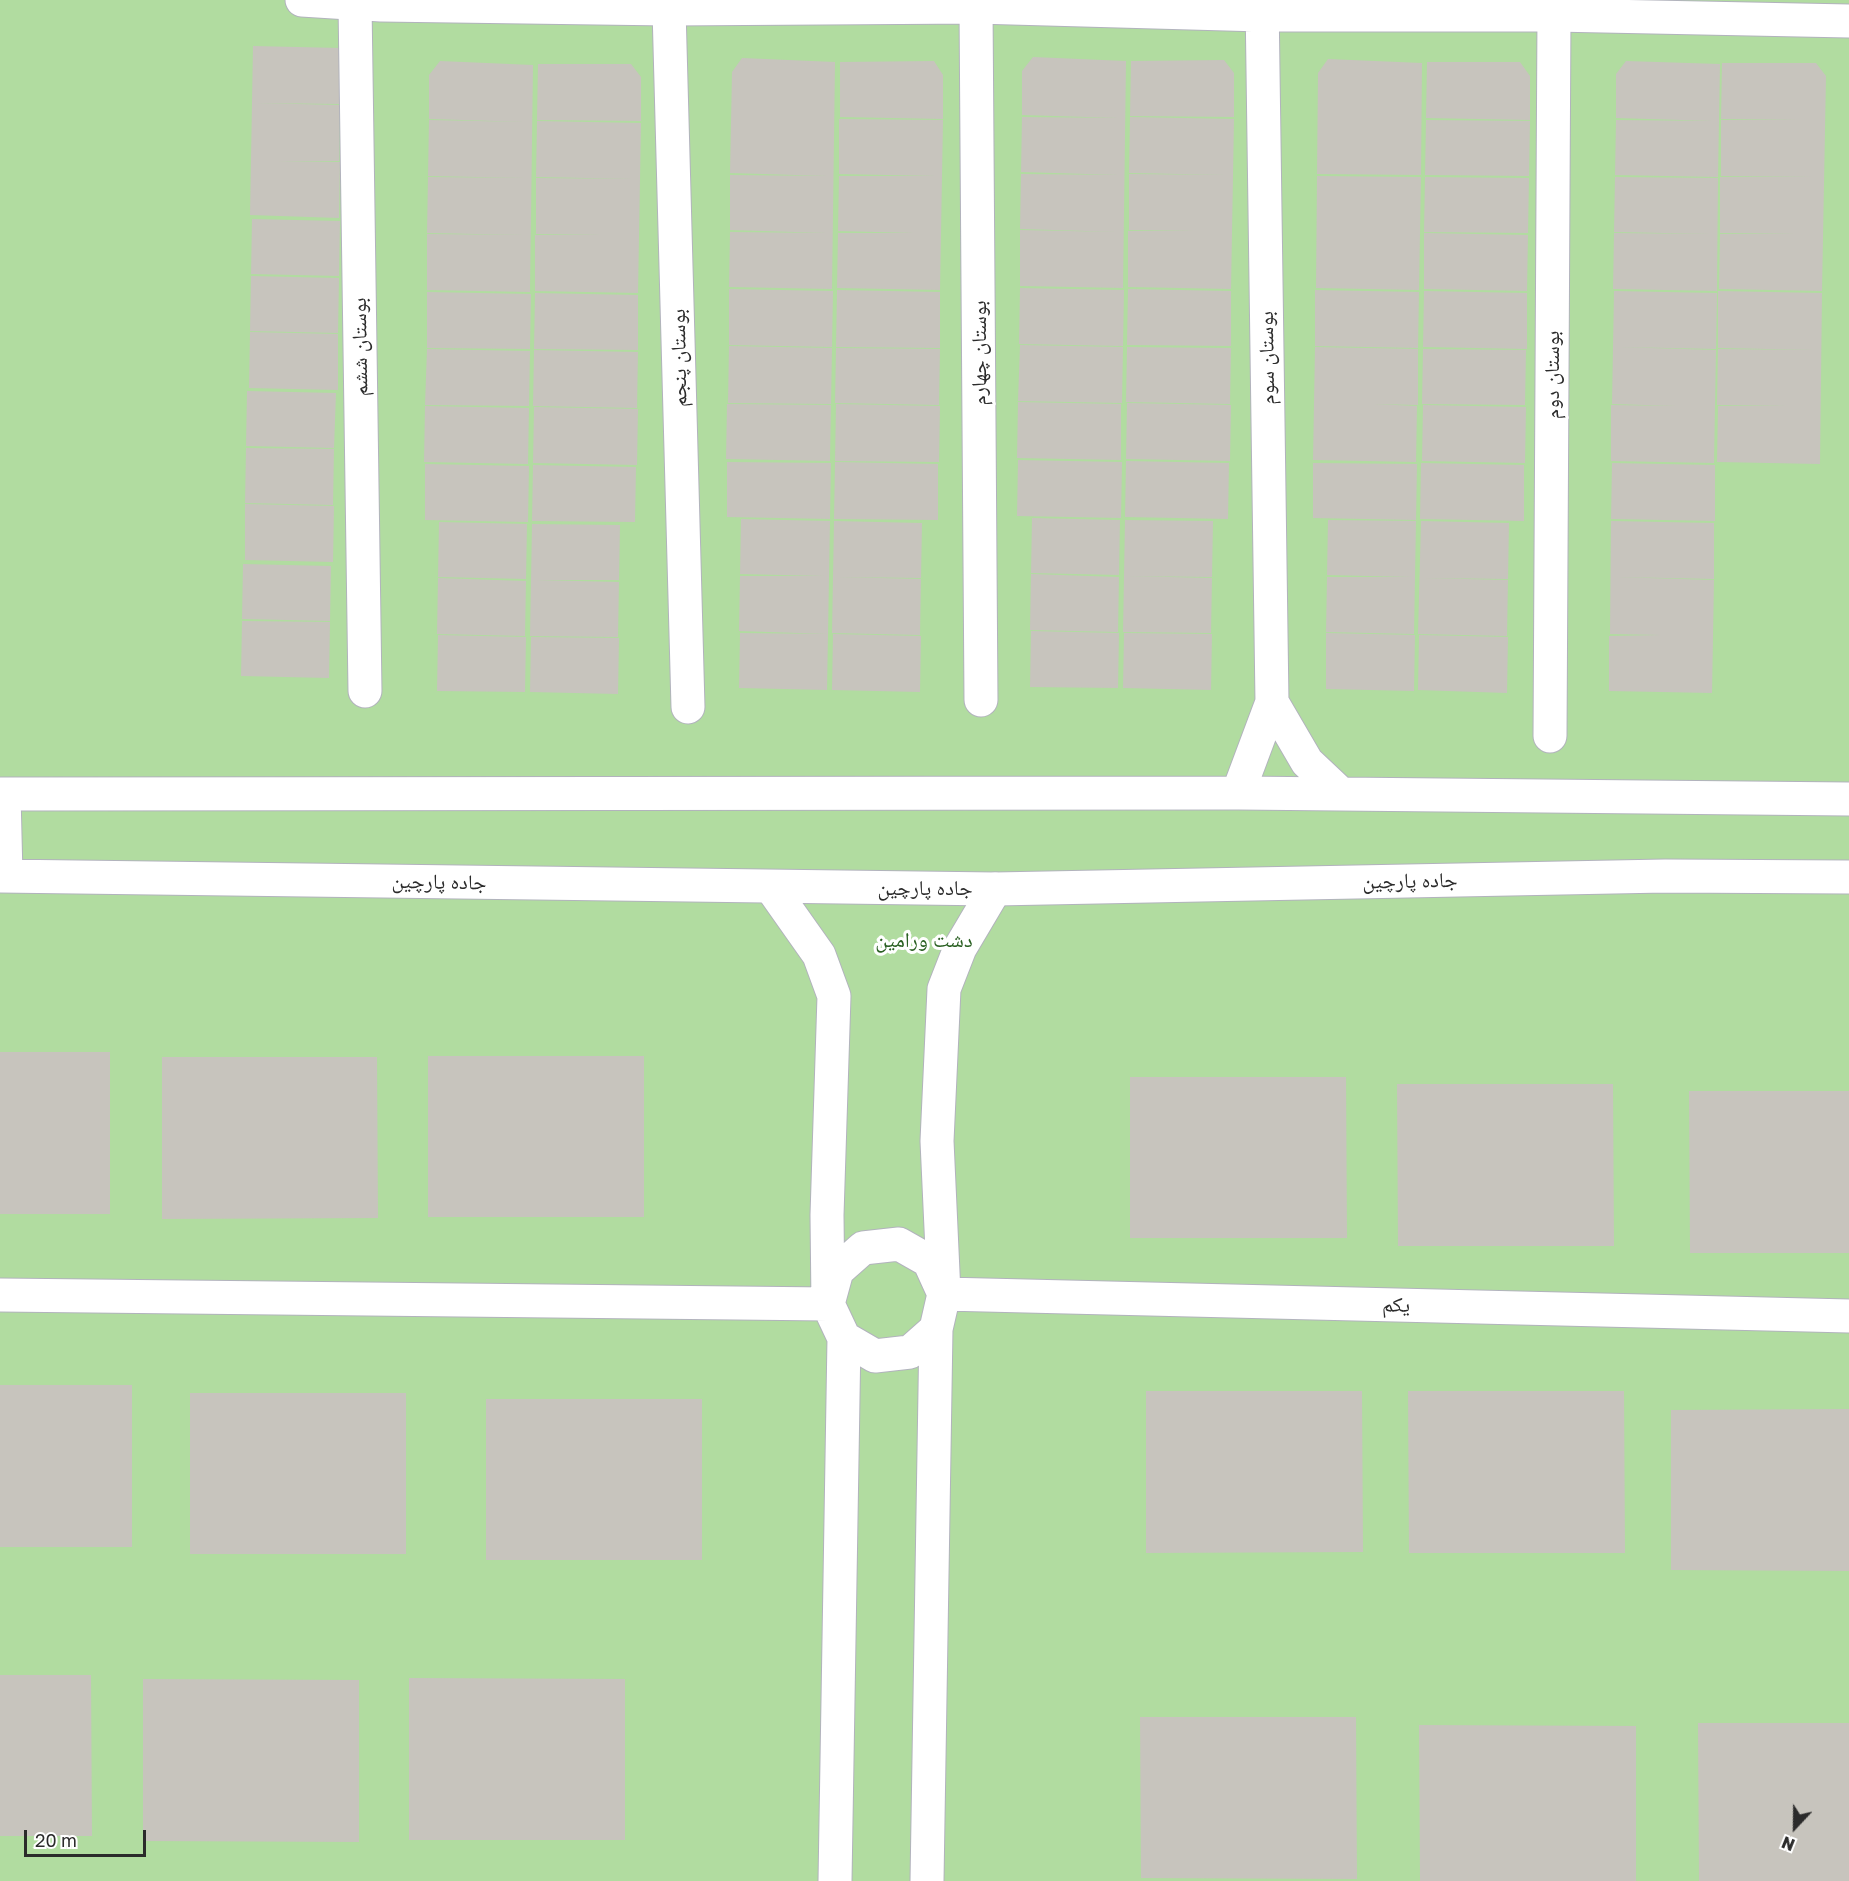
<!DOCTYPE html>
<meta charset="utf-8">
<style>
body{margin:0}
#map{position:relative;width:1849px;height:1881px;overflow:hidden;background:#ebe6de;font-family:"Golos Text",sans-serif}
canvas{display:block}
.north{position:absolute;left:1765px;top:1797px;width:60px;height:60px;-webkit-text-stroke:4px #fff;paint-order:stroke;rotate:202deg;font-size:16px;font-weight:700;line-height:24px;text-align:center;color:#2b2b2b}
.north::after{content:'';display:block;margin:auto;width:21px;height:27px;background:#2b2b2b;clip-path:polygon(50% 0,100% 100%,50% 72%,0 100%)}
.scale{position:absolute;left:24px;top:1830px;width:122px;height:27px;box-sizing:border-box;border:3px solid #2b2b2b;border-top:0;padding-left:8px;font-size:18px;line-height:21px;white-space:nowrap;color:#2b2b2b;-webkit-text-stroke:4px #fff;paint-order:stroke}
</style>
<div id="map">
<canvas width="1849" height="1881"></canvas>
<div class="north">N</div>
<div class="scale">20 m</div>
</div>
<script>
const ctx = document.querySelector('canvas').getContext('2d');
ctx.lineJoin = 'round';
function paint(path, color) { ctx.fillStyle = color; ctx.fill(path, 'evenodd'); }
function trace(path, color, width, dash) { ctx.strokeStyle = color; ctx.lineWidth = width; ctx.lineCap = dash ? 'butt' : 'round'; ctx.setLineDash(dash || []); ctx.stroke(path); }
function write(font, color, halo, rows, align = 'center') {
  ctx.font = font + ' "Golos Text","Noto Naskh Arabic",sans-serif'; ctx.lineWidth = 6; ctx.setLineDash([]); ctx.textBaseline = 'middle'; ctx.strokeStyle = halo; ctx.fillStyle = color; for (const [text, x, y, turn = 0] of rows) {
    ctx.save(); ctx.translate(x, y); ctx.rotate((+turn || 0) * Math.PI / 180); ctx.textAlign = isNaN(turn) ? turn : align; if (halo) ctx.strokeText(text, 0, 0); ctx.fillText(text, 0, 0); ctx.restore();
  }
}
const green = new Path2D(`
 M0,0H1849V1881H0Z`);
const building = new Path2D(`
 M253,46L341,48L340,104L256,103L340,105L339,161H279L340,162L339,218L250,215Z
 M1033,57L1126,61L1123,288L1020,286V230L1118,232L1020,229L1021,174L1119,175L1021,172L1022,117L1119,118L1022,115V71Z
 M742,58L835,62L832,289L729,287L730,232L827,233L730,230V175L828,176L730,173L732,72Z
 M1328,59L1422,63L1421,175L1317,174L1318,73Z
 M1224,60L1234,73V117L1130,116L1131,61Z
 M440,61L533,65L530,292L427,290V234L525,235L427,233L428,177L526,178L428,176L429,120L526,122L429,119V75Z
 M934,61L943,75V119L840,117V62Z
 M1626,61L1720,64L1718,177L1615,175L1616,120L1713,121L1616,118V74Z
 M1427,62H1520L1530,76V120L1426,118Z
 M1722,63H1816L1826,76L1822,291L1719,289L1720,234H1795L1720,233V177H1812L1721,176V120H1797L1721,119Z
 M538,64H631L641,77V121L537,120Z
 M1130,117L1234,119L1231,289L1128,287V231H1193L1129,230V174L1227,175L1129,173Z
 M839,119L943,120L940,290L837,288L838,233H914L838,231L839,176H936L839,174Z
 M1426,120L1530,121L1529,176L1425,175Z
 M537,121L641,123L638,293L535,291V235H601L536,234V178L634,179L536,177Z
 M1317,176L1421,177L1419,290L1316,288Z
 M1425,177L1529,178L1528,233L1424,232Z
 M1615,177L1718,178L1717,291L1613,289L1614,233L1712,234L1614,232Z
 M252,219L340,221L339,276L251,274Z
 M1424,233L1528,235L1527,291L1424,289Z
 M251,276L339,278L338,333L250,331Z
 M1020,288L1124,290L1123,346L1019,344Z
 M729,289L833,291L832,347L729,345Z
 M1128,289L1231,291V346L1127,345Z
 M837,290L940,292V348L836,347Z
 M1315,290L1419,292L1418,348L1315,346Z
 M1424,291L1527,293V349L1423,347Z
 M1614,291L1717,293L1716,349L1619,347L1716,350L1714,463L1611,461V405L1677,406L1612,404Z
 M1718,291L1822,293L1820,464L1717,462L1718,406H1787L1717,405L1718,349L1815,350L1718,348Z
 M427,292L531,294L530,349L427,348Z
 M535,293L638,295V350L534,349Z
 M250,332L338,334V390L249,388Z
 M1020,345L1123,347L1122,403L1018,401Z
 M729,346L832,348L831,404L728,403Z
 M1127,347L1231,348L1230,404L1126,402Z
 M1315,347L1418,349V405L1374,404L1417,406L1416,462L1313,460Z
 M836,348L940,349L939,405L835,403Z
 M427,349L530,351L529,406L425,405Z
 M1423,349L1526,350L1525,405L1422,404Z
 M534,350L638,352L637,408L533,406Z
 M247,391L336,393L334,448L246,446Z
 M1018,402L1121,404V460L1017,458Z
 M1127,403L1231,405L1230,461L1126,459Z
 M727,404L831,405L830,461L726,459Z
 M836,404L940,406L939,462L835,461Z
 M1423,405L1526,407L1525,463L1422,461Z
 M425,406L529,408L528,464L424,462Z
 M534,407L638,409L637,465L533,463Z
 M246,448L334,449L333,505L245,503Z
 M1018,460L1122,462L1121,518L1017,516Z
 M1126,461L1229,463L1228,519L1125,517Z
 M727,462L831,463L830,519L727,517Z
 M835,462L938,464V520L834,519Z
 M1313,463L1417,464L1416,520L1313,518Z
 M1421,463L1524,465V521L1420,519Z
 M1612,463L1715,465V521L1611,519Z
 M425,464L529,466L528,522L425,520Z
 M533,465L636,467L635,522L532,521Z
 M245,504L334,506L333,562L245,560Z
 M1032,518L1120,520L1119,575L1031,573Z
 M741,519L830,521L828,634L739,631L740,576H824L740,574Z
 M1125,520L1213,521L1212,577L1128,576L1212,578L1211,633L1123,632Z
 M1328,520L1416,521L1414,634L1326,632L1327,577H1411L1327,575Z
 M834,521L922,523L921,578L838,577L921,579L920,635L832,633Z
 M1421,521L1509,523L1508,579L1424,578L1508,580L1507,636L1418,634Z
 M1611,521L1714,523V579L1616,577L1714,580L1712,693L1609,691V636L1660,635L1610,634Z
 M439,522L527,524L526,579L438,577Z
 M532,524L620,525L619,580H536L619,582L618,637L530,636Z
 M243,564L331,566L330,621L242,619Z
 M1031,574L1119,577L1118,632L1030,630Z
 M438,578L526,581L525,636L437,634Z
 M242,621L330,622L329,678L241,676Z
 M1031,631L1119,633L1118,688L1030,687Z
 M740,633L828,634L827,690L739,688Z
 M1124,633L1212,634L1211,690L1123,688Z
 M1326,633L1415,635L1414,691L1326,689Z
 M833,634L921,636L920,692L832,690Z
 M438,635L526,637L525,692L437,691Z
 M1419,635L1508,637L1507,693L1418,690Z
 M531,637L619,638L618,694L530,692Z
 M0,1052H110V1214H0Z
 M428,1056H644V1217H428Z
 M162,1057H377L378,1218L162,1219Z
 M1130,1077H1346L1347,1238H1130Z
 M1397,1084H1613L1614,1246H1398Z
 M1689,1091H1849V1253H1690Z
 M0,1385H132V1547H0Z
 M1146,1391H1362L1363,1552L1146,1553Z
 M1408,1391H1624L1625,1553H1409Z
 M190,1393H406V1554H190Z
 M486,1399H702V1560H486Z
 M1849,1409V1571L1671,1570V1410Z
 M0,1675H91L92,1836H0Z
 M409,1678L625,1679V1840H409Z
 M143,1679L359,1680V1842L143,1841Z
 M1140,1717H1356L1357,1879L1141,1878Z
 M1698,1723H1849V1881H1699Z
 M1419,1725L1636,1726V1881H1420Z`);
const street = new Path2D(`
 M355,4L365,691
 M976,7L981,700
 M669,9L688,707
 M1550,736L1554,15
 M995,889L960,948L944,989L937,1141L944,1294L1849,1316
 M0,1295L828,1304L827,1215L834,996L819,955L771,887
 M835,1881L844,1338L828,1304L837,1271L863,1248L899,1244L929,1261L944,1294L936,1329L910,1352L875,1356L844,1338
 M927,1881L936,1329`);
const secondary = new Path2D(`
 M302,0L381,5L669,9L976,7L1262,15H1554L1849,21
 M1272,702L1307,762L1341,794
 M1238,793L1272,702L1262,0
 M0,794L1238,793L1849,799
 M4,794L6,876
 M0,876L995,889L1665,876L1849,877`);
const streetNames = [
 ["بوستان ششم",360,347,-91],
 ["بوستان چهارم",979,353,-90],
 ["بوستان پنجم",679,358,-91],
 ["بوستان سوم",1267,358,-91],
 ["بوستان دوم",1552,375,-90],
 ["جاده پارچین",1410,881,-1],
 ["جاده پارچین",439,882,1],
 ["جاده پارچین",925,888],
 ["یکم",1396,1305,1]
];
const parkNames = [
 ["دشت ورامین",924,940]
];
paint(green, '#b1dca0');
paint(building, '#c7c4bd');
trace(street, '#b2b3bd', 35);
trace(secondary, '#b2b3bd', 35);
trace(street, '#fff', 33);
trace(secondary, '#fff', 33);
write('21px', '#2b2b2b', '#fff', streetNames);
write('21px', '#2a6022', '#fff', parkNames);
</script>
